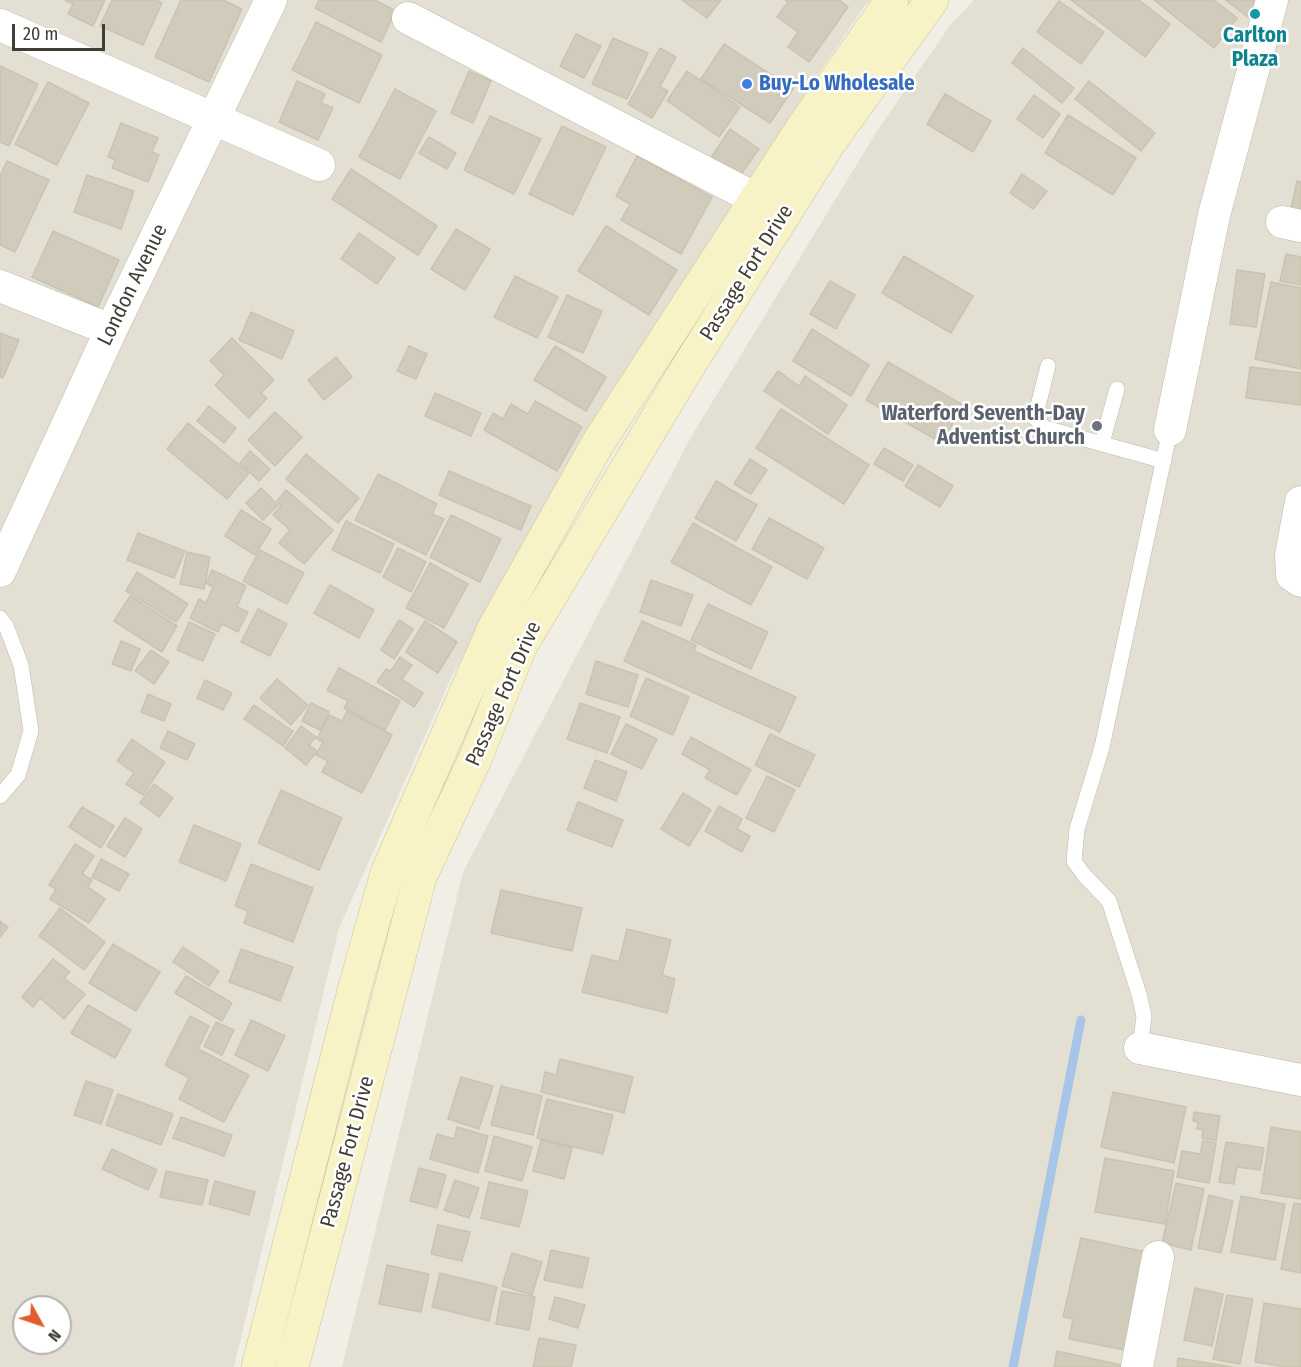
<!DOCTYPE html>
<style>
body{margin:0}
#map{position:relative;width:1301px;height:1367px;overflow:hidden;background:#f0eee5;font-family:"Fira Sans Condensed",sans-serif}
canvas{display:block}
.north{position:absolute;left:12px;top:1295px;width:60px;height:60px;box-sizing:border-box;background:#fff;border:2px solid #b3b2ae;border-radius:50%;rotate:130deg;font-size:16px;font-weight:700;line-height:24px;text-align:center;color:#423e35}
.north::after{content:'';display:block;margin:auto;width:21px;height:27px;background:#e15d2b;clip-path:polygon(50% 0,100% 100%,50% 72%,0 100%)}
.scale{position:absolute;left:12px;top:24px;width:93px;height:27px;box-sizing:border-box;border:3px solid #423e35;border-top:0;padding-left:8px;font-size:18px;line-height:21px;white-space:nowrap;color:#423e35;-webkit-text-stroke:4px #fff;paint-order:stroke}
</style>
<div id="map">
<canvas width="1301" height="1367"></canvas>
<div class="north">N</div>
<div class="scale">20 m</div>
</div>
<script>
const ctx = document.querySelector('canvas').getContext('2d');
ctx.lineJoin = 'round';
function paint(path, color) { ctx.fillStyle = color; ctx.fill(path, 'evenodd'); }
function trace(path, color, width, dash) { ctx.strokeStyle = color; ctx.lineWidth = width; ctx.lineCap = dash ? 'butt' : 'round'; ctx.setLineDash(dash || []); ctx.stroke(path); }
function write(font, color, halo, rows, align = 'center') {
  ctx.font = font + ' "Fira Sans Condensed",sans-serif'; ctx.lineWidth = 5; ctx.setLineDash([]); ctx.textBaseline = 'middle'; ctx.strokeStyle = halo; ctx.fillStyle = color; for (const [text, x, y, turn = 0] of rows) {
    ctx.save(); ctx.translate(x, y); ctx.rotate((+turn || 0) * Math.PI / 180); ctx.textAlign = isNaN(turn) ? turn : align; if (halo) ctx.strokeText(text, 0, 0); ctx.fillText(text, 0, 0); ctx.restore();
  }
}
const residential = new Path2D(`
 M0,0H871L866,4L810,86L617,385L451,678L339,928L234,1367H0ZM24,1307H60V1343H24Z
 M974,0H1301V1367H342L463,872L691,437L877,131L951,24Z`);
const stream = new Path2D(`
 M1013,1367L1081,1020`);
const building = new Path2D(`
 M65,0H105L93,26L68,14L73,4Z
 M112,0H156L162,3L143,45L100,26Z
 M181,0H223L242,9L209,82L155,57Z
 M319,0H375L396,11L381,42L315,8Z
 M682,0H721L707,18Z
 M785,0H839L848,7L809,62L788,47L798,32L777,17L788,2Z
 M1071,0H1139L1170,24L1145,57Z
 M1154,0H1214L1237,18L1214,48Z
 M1225,0H1270L1263,28Z
 M1059,1L1104,32L1081,64L1037,32Z
 M316,22L382,55L359,103L292,70Z
 M576,34L601,46L584,78L560,66Z
 M613,38L648,53L627,99L592,84Z
 M724,44L793,89L770,123L701,79Z
 M660,48L676,57L660,87L668,91L652,118L628,104Z
 M1023,48L1074,88L1062,103L1012,63Z
 M0,66L38,84L9,146L0,142Z
 M469,71L491,81L473,123L451,113Z
 M687,71L740,107L719,137L667,101Z
 M297,81L325,94L321,103L333,108L318,140L279,122Z
 M1089,81L1155,133L1141,151L1075,99Z
 M48,82L89,103L57,165L15,144Z
 M395,89L436,111L400,179L359,157Z
 M945,94L991,121L973,152L927,124Z
 M1034,95L1060,114L1043,138L1017,119Z
 M1068,115L1136,158L1113,195L1045,153Z
 M490,116L541,139L514,194L464,170Z
 M121,123L158,138L152,152L159,155L148,182L112,168L115,160L108,157Z
 M562,126L606,147L573,215L529,194Z
 M730,129L759,149L739,177L711,158Z
 M429,137L456,153L447,169L419,153Z
 M637,156L712,197L681,254L621,220L630,204L616,196Z
 M7,161L49,180L15,252L0,245V176Z
 M351,169L437,226L418,255L332,199Z
 M1022,174L1047,191L1033,209L1010,193Z
 M87,175L134,191L121,229L74,212Z
 M1297,181L1301,182V211L1291,208Z
 M606,226L677,270L649,315L578,271Z
 M456,229L490,249L465,290L431,269Z
 M53,231L119,260L98,307L32,277Z
 M359,233L395,258L377,284L341,259Z
 M1286,254L1301,257V285L1280,281Z
 M904,256L973,296L951,333L882,293Z
 M1237,270L1265,274L1256,327L1230,324Z
 M515,276L558,297L537,338L494,317Z
 M830,281L855,295L836,329L810,314Z
 M1271,282L1301,288V369L1255,359Z
 M567,295L602,311L583,353L548,337Z
 M251,312L294,331L282,359L239,340Z
 M812,329L869,365L851,396L793,361Z
 M0,333L19,340L3,378L0,377Z
 M232,338L274,380L261,393L267,398L249,418L215,385L224,375L210,361Z
 M409,346L427,354L416,379L397,371Z
 M555,346L606,377L586,411L534,380Z
 M336,357L352,377L324,400L308,380Z
 M888,362L963,405L942,443L866,400Z
 M1250,367L1301,373V405L1246,398Z
 M778,371L799,386L805,376L847,405L828,434L764,391Z
 M435,393L481,413L471,436L425,416Z
 M535,401L582,427L557,471L484,430L493,413L503,419L511,404L528,414Z
 M209,406L236,428L224,443L197,421Z
 M781,409L869,465L844,504L756,448Z
 M275,412L302,437L275,466L248,440Z
 M188,423L249,473L227,499L167,449Z
 M884,448L913,465L903,481L874,464Z
 M250,451L270,469L259,481L240,463Z
 M306,454L359,498L338,523L286,479Z
 M750,459L767,470L751,494L734,484Z
 M918,465L953,486L940,507L905,486Z
 M449,471L531,506L521,530L439,495Z
 M378,474L437,504L432,514L444,519L426,555L355,520Z
 M716,481L757,505L736,541L695,518Z
 M261,488L278,505L263,520L246,503Z
 M286,490L333,530L304,564L279,543L290,530L273,515L281,505L277,501Z
 M241,510L271,529L255,555L225,536Z
 M451,515L501,539L480,582L430,557Z
 M769,518L824,548L807,579L752,549Z
 M346,521L394,544L380,573L332,550Z
 M693,523L772,567L751,605L671,562Z
 M138,533L185,551L174,578L127,560Z
 M398,548L426,562L411,592L383,577Z
 M260,550L304,573L287,604L243,581Z
 M187,552L210,557L204,589L180,584Z
 M430,563L468,584L444,628L406,608Z
 M212,570L246,586L237,607L248,612L238,632L222,624L218,632L190,618L199,599L206,603L213,587L206,583Z
 M137,572L188,604L176,622L126,591Z
 M651,580L693,595L681,626L640,612Z
 M330,585L374,610L359,638L314,613Z
 M130,596L177,626L162,652L114,621Z
 M708,604L768,632L751,669L691,640Z
 M258,609L287,624L270,656L241,642Z
 M399,620L413,629L394,659L381,650Z
 M425,621L457,642L438,673L406,652Z
 M642,621L696,645L694,651L796,697L780,732L624,661Z
 M189,622L215,634L203,661L177,650Z
 M121,641L140,649L131,671L112,664Z
 M151,650L169,662L154,684L135,671Z
 M400,657L412,665L402,679L423,693L414,707L377,682L386,669L391,671Z
 M596,661L638,675L628,707L586,694Z
 M339,668L400,701L385,730L344,708L348,701L327,690Z
 M646,678L689,697L673,735L630,716Z
 M277,679L308,705L291,725L260,698Z
 M205,680L232,693L223,710L197,698Z
 M148,694L171,704L164,721L141,712Z
 M311,703L329,712L320,730L302,721Z
 M580,703L620,717L607,753L567,739Z
 M254,705L293,731L283,746L244,719Z
 M347,711L392,735L362,793L322,772L328,761L316,755L323,742L317,739L329,715L342,721Z
 M626,724L657,739L642,769L611,754Z
 M301,726L316,737L309,745L317,751L306,765L285,748Z
 M168,731L195,744L187,760L160,748Z
 M770,734L815,755L799,787L755,765Z
 M691,737L751,770L737,795L705,778L710,770L682,754Z
 M132,739L165,762L143,795L126,784L134,773L117,761Z
 M595,760L627,772L616,801L584,788Z
 M767,776L795,790L774,832L746,818Z
 M154,784L173,798L159,817L140,803Z
 M281,790L342,818L319,870L258,843Z
 M683,793L711,810L689,846L661,829Z
 M578,802L623,820L612,847L567,830Z
 M719,806L742,819L737,829L750,836L742,852L705,831Z
 M82,807L114,826L101,848L69,827Z
 M125,818L142,829L125,857L107,846Z
 M194,825L241,844L226,881L179,862Z
 M75,844L94,856L82,874L92,880L88,887L105,899L89,923L50,899L56,889L49,885Z
 M101,859L129,874L119,891L92,877Z
 M251,864L313,888L293,942L244,923L248,911L235,906Z
 M501,890L582,908L572,951L491,933Z
 M60,908L105,942L84,970L39,936Z
 M0,921L8,927L0,937Z
 M627,929L671,940L662,975L675,979L667,1013L582,992L592,955L619,962Z
 M113,944L160,972L136,1011L89,983Z
 M183,947L219,971L209,986L173,962Z
 M241,949L293,967L280,1001L229,982Z
 M53,959L70,972L64,978L85,994L64,1019L40,998L33,1007L22,997Z
 M186,976L232,1003L222,1021L175,993Z
 M88,1005L131,1030L115,1058L71,1033Z
 M190,1016L209,1026L198,1049L249,1075L224,1122L179,1099L189,1078L165,1065Z
 M251,1020L285,1036L268,1071L235,1055Z
 M216,1022L234,1030L222,1055L204,1046Z
 M560,1059L633,1077L624,1113L541,1092L545,1072L556,1075Z
 M461,1077L493,1086L479,1129L448,1119Z
 M86,1081L113,1090L101,1124L74,1115Z
 M501,1086L542,1096L533,1135L491,1125Z
 M1113,1092L1186,1107L1174,1163L1101,1147Z
 M118,1094L173,1114L161,1145L106,1125Z
 M547,1099L613,1115L603,1154L537,1138Z
 M1194,1112L1220,1116L1216,1141L1202,1138L1203,1130L1197,1129L1198,1122L1193,1121Z
 M181,1117L232,1135L224,1156L173,1138Z
 M457,1127L488,1136L478,1173L430,1159L437,1134L454,1139Z
 M1271,1127L1301,1132V1199L1261,1193Z
 M494,1136L532,1147L522,1181L485,1171Z
 M541,1140L572,1148L564,1179L533,1171Z
 M1203,1141L1216,1143L1209,1183L1177,1177L1182,1151L1200,1154Z
 M1226,1142L1264,1148L1260,1170L1237,1167L1234,1184L1219,1182Z
 M112,1149L157,1170L148,1190L102,1169Z
 M1105,1158L1174,1171L1165,1224L1095,1212Z
 M419,1168L446,1175L437,1208L410,1201Z
 M166,1171L208,1180L202,1205L160,1197Z
 M455,1180L479,1188L469,1218L444,1210Z
 M215,1181L255,1192L249,1215L209,1204Z
 M489,1182L528,1191L519,1227L481,1218Z
 M1176,1183L1204,1189L1191,1250L1162,1243Z
 M1209,1195L1233,1201L1221,1253L1198,1248Z
 M1241,1196L1285,1204L1275,1260L1231,1252Z
 M1294,1203L1301,1204V1273L1281,1269Z
 M438,1225L470,1232L462,1261L431,1254Z
 M1081,1238L1146,1252L1125,1350L1069,1339L1073,1319L1063,1317Z
 M551,1250L589,1258L582,1288L544,1280Z
 M512,1253L542,1262L532,1295L502,1286Z
 M387,1265L429,1274L421,1312L379,1304Z
 M440,1273L497,1287L489,1321L432,1307Z
 M1195,1288L1223,1294L1212,1346L1184,1340Z
 M502,1291L535,1297L529,1330L496,1324Z
 M1227,1295L1253,1299L1240,1364L1213,1359Z
 M555,1297L585,1305L578,1328L549,1319Z
 M1264,1303L1301,1309V1367H1286L1255,1362Z
 M539,1338L576,1345L571,1367H533Z
 M1057,1351L1121,1365L1120,1367H1054Z
 M1178,1358L1232,1367H1177Z`);
const lane = new Path2D(`
 M1048,366L1035,418L1045,428L1164,461
 M1102,443L1117,389
 M0,618L6,626L21,665L31,731L18,775L0,796
 M1140,1048L1144,1016L1139,994L1109,901L1084,875L1074,861L1077,829L1102,747L1170,430`);
const street = new Path2D(`
 M408,18L756,199
 M0,25L319,165
 M1282,222L1301,226
 M0,286L111,330
 M1170,430L1214,215L1272,0
 M1301,502L1291,555L1292,575L1301,581
 M0,571L111,330L271,0
 M1140,1048L1301,1080
 M1137,1367L1158,1257`);
const secondary = new Path2D(`
 M258,1367L355,987L387,873L494,628L598,443L803,127L892,0
 M292,1367L420,877L475,759L521,645L683,375L829,143L932,0`);
const markers = [
 [1255,14,6,"#0f9aa8"],
 [747,84,6,"#3f7fe0"],
 [1097,426,6,"#6b7280"]
];
const cultureNames = [
 ["Carlton",1255,36],
 ["Plaza",1255,60]
];
const shopNames = [
 ["Buy-Lo Wholesale",759,84]
];
const streetNames = [
 ["Passage Fort Drive",747,273,-58],
 ["London Avenue",133,285,-64],
 ["Passage Fort Drive",504,694,-66],
 ["Passage Fort Drive",348,1152,-75]
];
const worshipNames = [
 ["Waterford Seventh-Day",1085,414],
 ["Adventist Church",1085,438]
];
paint(residential, '#e3e0d3');
trace(stream, '#a7c5e7', 9);
paint(building, '#d0cbbb');
trace(building, '#cac3b0', 1.5);
trace(lane, '#bdb9ab', 16);
trace(street, '#bdb9ab', 33);
trace(secondary, '#cbc499', 34);
trace(lane, '#fff', 15);
trace(street, '#fff', 32);
trace(secondary, '#f8f2c7', 33);
for (const [x, y, r, color] of markers) { const dot = new Path2D(); dot.arc(x, y, r, 0, 2 * Math.PI); ctx.fillStyle = color; ctx.fill(dot); trace(dot, '#fff', 2); }
write('bold 21px', '#0d838f', '#fff', cultureNames);
write('bold 21px', '#366cbe', '#fff', shopNames, 'left');
write('21px', '#423e35', '#fff', streetNames);
write('bold 21px', '#5b616d', '#fff', worshipNames, 'right');
</script>
